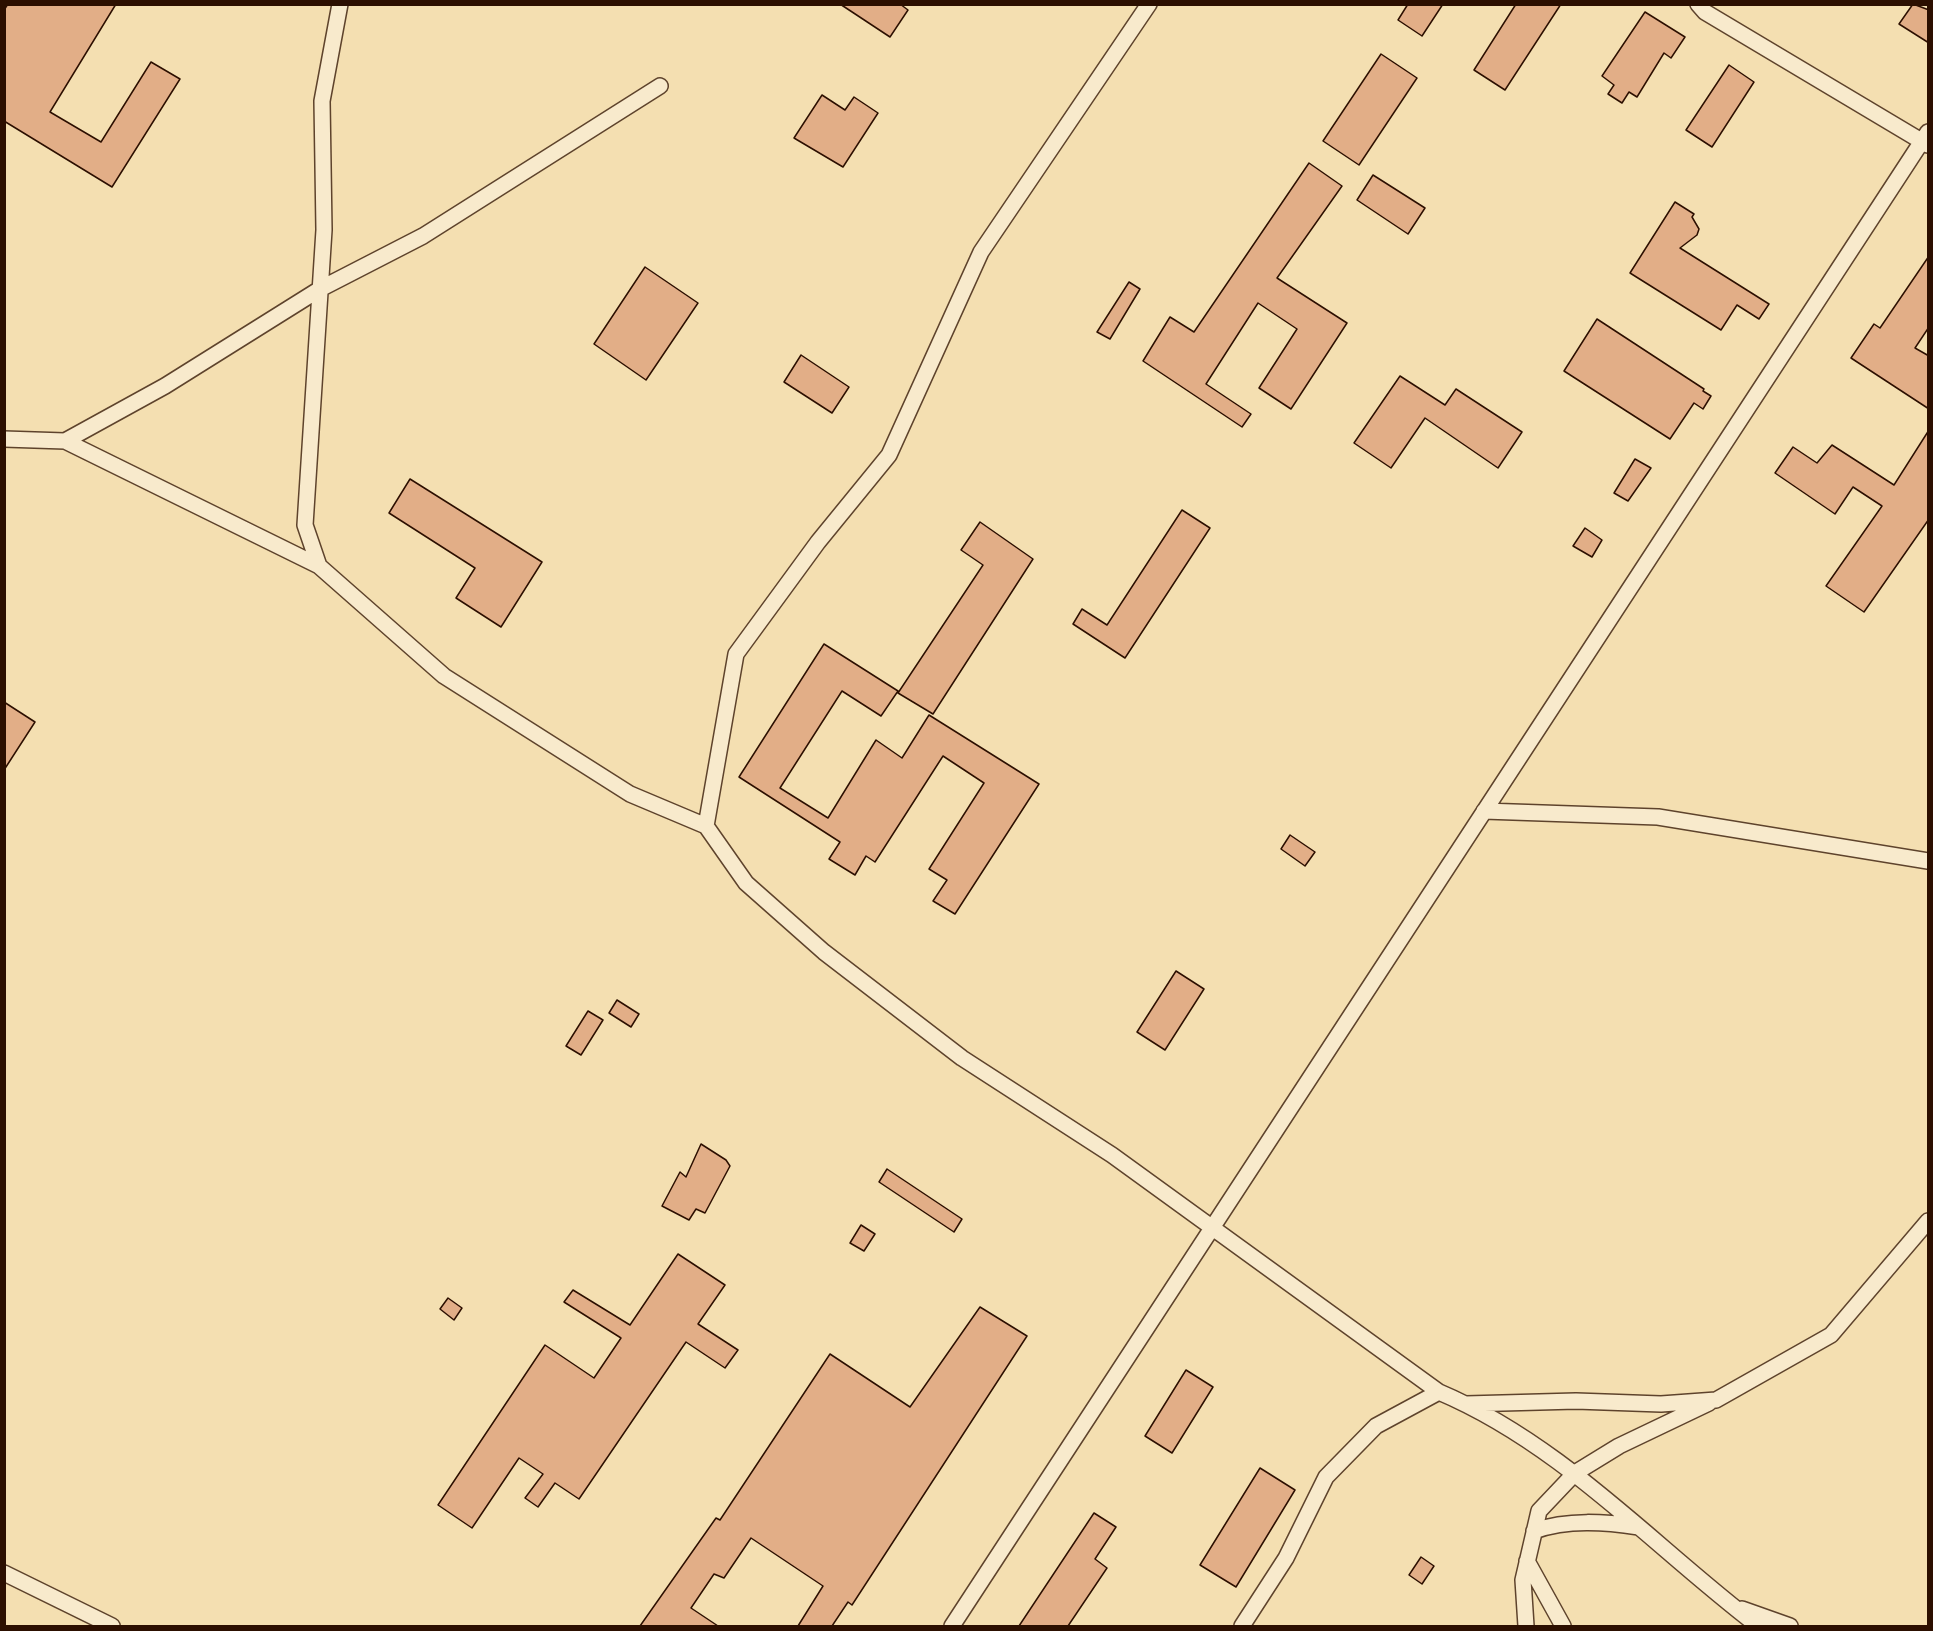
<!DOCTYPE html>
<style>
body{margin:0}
#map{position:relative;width:1933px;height:1631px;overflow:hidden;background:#f4dfb1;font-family:"Gentium Book Plus",serif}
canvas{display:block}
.frame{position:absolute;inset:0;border:6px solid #2c0f00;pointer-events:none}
</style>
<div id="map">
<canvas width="1933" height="1631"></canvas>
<div class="frame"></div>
</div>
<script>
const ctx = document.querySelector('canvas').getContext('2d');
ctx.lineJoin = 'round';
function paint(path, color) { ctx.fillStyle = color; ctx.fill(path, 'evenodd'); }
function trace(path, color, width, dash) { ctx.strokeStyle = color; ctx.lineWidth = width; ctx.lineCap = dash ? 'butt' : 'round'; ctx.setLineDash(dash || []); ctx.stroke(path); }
const building = new Path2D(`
 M8,4H116L50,112L101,142L151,62L180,79L112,187L4,121V10Z
 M840,4H900L908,10L890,37Z
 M1408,4H1443L1422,36L1398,20Z
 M1516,4H1561L1505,90L1474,70Z
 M1913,4L1929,10V43L1899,24Z
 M1645,12L1685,37L1671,58L1664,53L1637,97L1629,92L1622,103L1608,94L1614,85L1602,76Z
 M1381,54L1417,78L1359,165L1323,141Z
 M1729,65L1754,82L1712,147L1686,130Z
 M822,95L845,110L854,97L878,113L843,167L794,138Z
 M1309,163L1342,186L1277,278L1347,323L1291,409L1259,388L1297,329L1258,303L1206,384L1251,414L1242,427L1143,361L1170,317L1194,332Z
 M1373,175L1425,208L1408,234L1357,200Z
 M1675,202L1694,214L1692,217L1699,229L1697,235L1680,248L1769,304L1759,319L1737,305L1721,330L1630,273Z
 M1929,256V327L1915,348L1929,356V409L1851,358L1874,324L1880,328Z
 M645,267L698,303L646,380L594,344Z
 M1129,282L1140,289L1110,339L1097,332Z
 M1597,319L1704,389L1703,391L1711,396L1703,409L1694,403L1670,439L1564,371Z
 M801,355L849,387L832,413L784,382Z
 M1400,376L1445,405L1456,389L1522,432L1498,468L1425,418L1391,468L1354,443Z
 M1929,430V519L1864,612L1826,586L1882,506L1853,487L1835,514L1775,473L1793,447L1817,463L1832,445L1894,485Z
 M1635,459L1651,468L1628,501L1614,493Z
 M410,479L542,562L501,627L456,598L475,568L389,513Z
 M1182,510L1210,528L1125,658L1073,624L1082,609L1107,625Z
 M980,522L1033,559L933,714L898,693L983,565L961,550Z
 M1585,528L1602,540L1592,557L1573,546Z
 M824,644L898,691L881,716L842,691L780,788L828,818L876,740L902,758L929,715L1039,784L955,914L933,901L947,880L929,869L984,783L943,756L875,862L866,856L855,875L829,859L840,842L739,777Z
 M4,702L35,722L4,770Z
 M1290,835L1315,852L1305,866L1281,849Z
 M1176,971L1204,989L1165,1050L1137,1032Z
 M617,1000L639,1014L631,1027L609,1013Z
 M588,1011L603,1020L581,1055L566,1046Z
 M701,1144L726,1160L730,1166L705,1213L696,1209L689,1220L662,1206L680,1172L686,1177Z
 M887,1169L962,1219L954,1232L879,1182Z
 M861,1225L875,1234L864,1251L850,1243Z
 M678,1254L725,1285L698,1324L738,1350L725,1368L686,1342L579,1499L555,1483L538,1507L525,1498L543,1474L519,1458L472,1528L438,1505L545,1345L594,1378L621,1338L564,1302L573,1290L630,1325Z
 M448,1298L462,1308L454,1320L440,1309Z
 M980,1307L1027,1336L852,1605L848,1602L832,1626H798L823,1586L751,1538L724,1578L714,1574L691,1608L718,1626H640L716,1518L720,1520L830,1354L910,1407Z
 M1186,1370L1213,1387L1172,1453L1145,1436Z
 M1260,1468L1295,1490L1236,1587L1200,1565Z
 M1094,1513L1116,1527L1095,1559L1107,1568L1068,1626H1019Z
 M1421,1557L1434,1566L1422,1584L1409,1575Z`);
const minor = new Path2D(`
 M1698,4L1705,12L1928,145
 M4,439L65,441L319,566L444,676L630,794L706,826L746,883L824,952L962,1058L1112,1155L1439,1392C1562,1444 1654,1547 1758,1626
 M65,441L165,386L320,289L423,236L660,86
 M319,566L305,525L324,230L322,101L340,4
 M1484,811L1658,817L1928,861
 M706,826L736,654L818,542L889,455L981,252L1149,4
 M1466,1404L1576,1401L1661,1404L1716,1400L1831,1335L1928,1221
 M1534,1531C1568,1519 1605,1522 1639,1527
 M1527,1561L1563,1626
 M4,1573L112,1626
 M1742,1609L1790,1626
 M952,1626L1928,132
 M1242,1626L1286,1558L1326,1477L1376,1426L1439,1392
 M1526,1626L1523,1580L1539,1511L1575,1473L1619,1446L1709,1403`);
paint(building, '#e2ae87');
trace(building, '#2c0f00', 1.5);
trace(minor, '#5e432c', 18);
trace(minor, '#f8eacc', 15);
</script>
